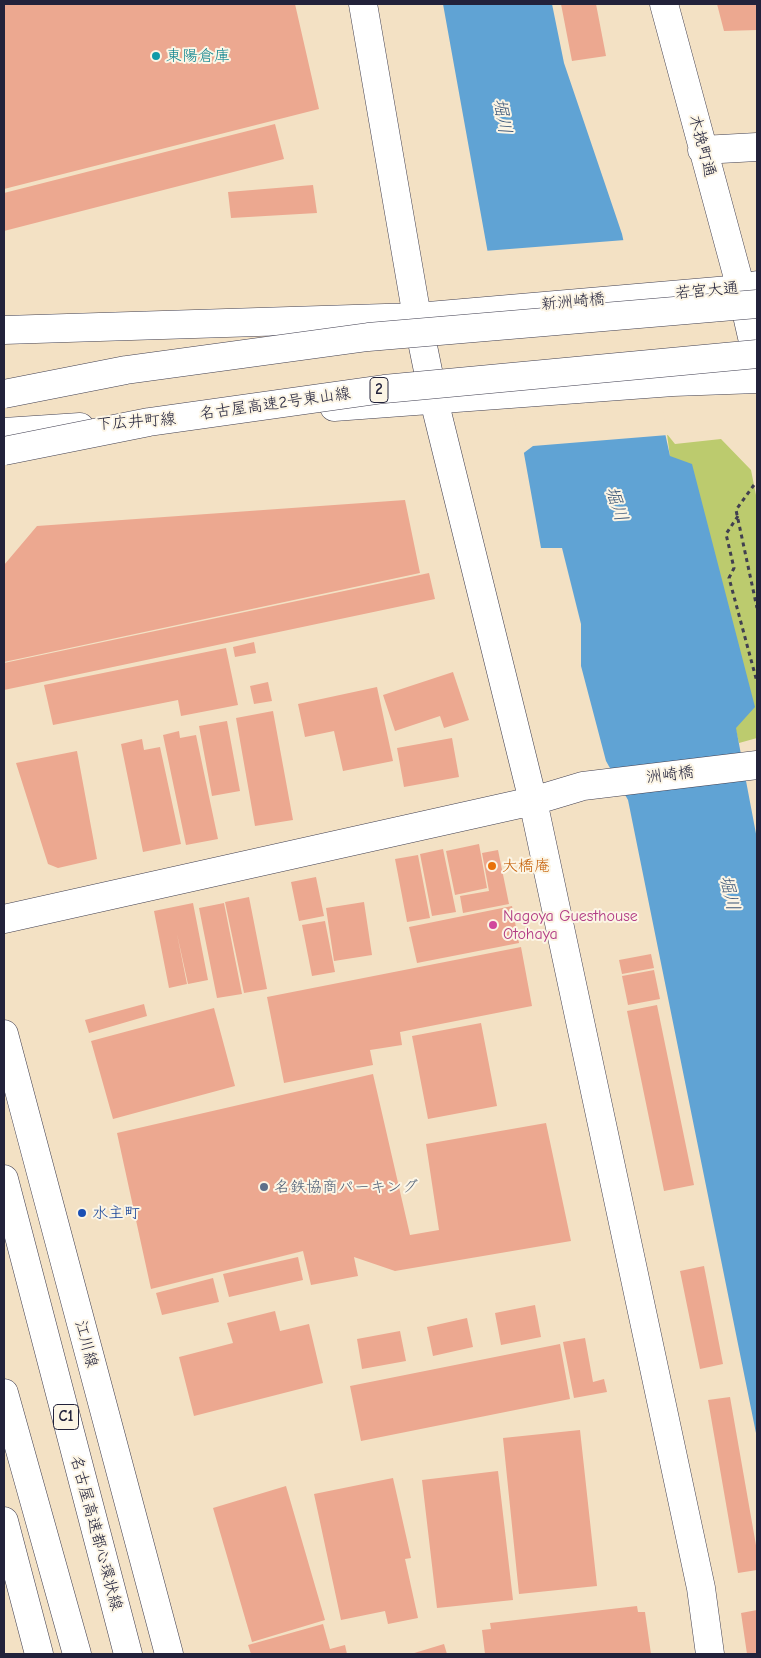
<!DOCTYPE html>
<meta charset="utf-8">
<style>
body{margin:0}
#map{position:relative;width:761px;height:1658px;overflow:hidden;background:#f3e1c4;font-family:"Comic Neue",sans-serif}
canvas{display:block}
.frame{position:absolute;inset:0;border:5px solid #22223b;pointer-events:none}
</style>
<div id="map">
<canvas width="761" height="1658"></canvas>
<div class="frame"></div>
</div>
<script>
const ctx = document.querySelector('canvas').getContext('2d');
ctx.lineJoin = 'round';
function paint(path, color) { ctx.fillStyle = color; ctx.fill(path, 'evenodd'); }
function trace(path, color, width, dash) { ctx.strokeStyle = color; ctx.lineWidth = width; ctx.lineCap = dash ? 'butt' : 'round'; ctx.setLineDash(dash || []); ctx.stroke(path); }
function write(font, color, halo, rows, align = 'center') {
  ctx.font = font + ' "Comic Neue","Klee One",sans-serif'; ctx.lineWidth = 4; ctx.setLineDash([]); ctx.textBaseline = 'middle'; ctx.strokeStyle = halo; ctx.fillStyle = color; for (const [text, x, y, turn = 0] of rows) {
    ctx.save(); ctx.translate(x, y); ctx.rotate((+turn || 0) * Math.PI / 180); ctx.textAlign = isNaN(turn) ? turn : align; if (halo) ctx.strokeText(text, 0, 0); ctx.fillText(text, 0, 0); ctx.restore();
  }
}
const green = new Path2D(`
 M667,434L675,444L721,439L751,470L757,500V738L739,743L670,457Z`);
const water = new Path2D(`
 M443,4H552L564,63L622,234L670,456L692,464L755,707L736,728L757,839V1438L628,800L606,761L581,666V624L562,548H541Z`);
const pier = new Path2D(`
 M625,240L668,435L533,446L521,455L484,251Z`);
const building = new Path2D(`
 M4,4H295L319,109L4,189Z
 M561,4H596L606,56L572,61Z
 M717,4H756L757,30L724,31Z
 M275,124L284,159L4,231V193Z
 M313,185L317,213L231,218L228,192Z
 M405,500L420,573L4,662V565L37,526Z
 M429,573L435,599L4,690V663Z
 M254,642L256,653L235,657L233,647Z
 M226,648L238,705L181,716L178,700L53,725L44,685Z
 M453,672L469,720L444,728L440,716L395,731L383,695Z
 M268,682L272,701L254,704L250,686Z
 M377,687L393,761L343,771L334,731L305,737L298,704Z
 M273,711L293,820L255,826L236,718Z
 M227,721L240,791L212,796L199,726Z
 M179,731L180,738L196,735L218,839L186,845L163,735Z
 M452,738L459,777L404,787L397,748Z
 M142,739L144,750L160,747L181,844L143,852L121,744Z
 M77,751L97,859L58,868L48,864L16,763Z
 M479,844L487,888L455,895L446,851Z
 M443,849L456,912L432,916L420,854Z
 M498,850L509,904L463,913L460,896L489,891L482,853Z
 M418,855L430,918L407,922L395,859Z
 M316,877L324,916L299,921L291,882Z
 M249,897L267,989L244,993L225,902Z
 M364,902L372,955L334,961L326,908Z
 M193,903L208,980L188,984L177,934L187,984L169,988L154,911Z
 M224,903L242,994L217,998L199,908Z
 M512,906L519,943L417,963L409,927Z
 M325,921L335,972L312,976L302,925Z
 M521,947L532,1006L400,1032L402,1045L370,1050L373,1065L284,1083L267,997Z
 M651,954L654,968L622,974L619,960Z
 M654,970L660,999L628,1005L622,976Z
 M144,1004L147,1016L89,1033L85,1020Z
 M657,1005L694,1185L664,1191L627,1011Z
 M214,1008L235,1086L113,1119L91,1041Z
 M481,1023L497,1106L428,1119L412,1036Z
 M373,1074L410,1235L439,1230L426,1144L546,1123L571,1241L395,1271L354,1257L358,1276L311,1285L303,1251L151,1289L117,1133Z
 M298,1257L303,1280L229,1297L223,1274Z
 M704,1266L723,1364L700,1369L680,1271Z
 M213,1278L219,1302L162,1315L156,1293Z
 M535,1305L541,1337L501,1345L495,1313Z
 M275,1311L280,1331L309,1324L323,1383L194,1416L179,1357L233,1343L227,1323Z
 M467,1318L473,1347L433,1356L427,1327Z
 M400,1331L406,1361L362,1369L357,1339Z
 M585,1338L593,1382L604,1379L607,1392L574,1398L563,1342Z
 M560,1344L570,1399L361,1441L350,1386Z
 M730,1397L757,1551V1570L738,1573L708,1400Z
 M580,1430L597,1586L519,1594L503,1438Z
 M498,1471L513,1600L437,1608L422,1480Z
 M393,1478L411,1558L405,1559L418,1618L388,1624L385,1611L341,1620L314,1494Z
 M286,1486L325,1620L252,1642L213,1508Z
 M637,1606L638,1612H645L651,1654H485L482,1630L491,1629L490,1623Z
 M757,1610V1654H747L741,1613Z
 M323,1624L330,1649L345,1645L347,1654H251L248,1645Z
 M444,1644L447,1654H411Z`);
const path = new Path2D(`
 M754,485L736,510L757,608
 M738,516L726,534L734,568L729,578L757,682`);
const minor = new Path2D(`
 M363,4L417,317L434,400L533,801L701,1588L710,1654
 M664,4L741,289L757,359
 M702,150L757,147
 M4,330L417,317L741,289L757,285
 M334,407L673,382L757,379
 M4,432L80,427
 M4,919L533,801L583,786L757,765`);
const major = new Path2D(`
 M4,1034L169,1654
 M4,1521L39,1654`);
const highway = new Path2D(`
 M4,1179L128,1654
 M4,1393L77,1654`);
const highwayBridge = new Path2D(`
 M4,394L126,370L368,337L757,304
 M4,451L149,422L384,389L757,354`);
const markers = [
 [156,56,5,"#0f9aa8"],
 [492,866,5,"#e8710a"],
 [493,925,5,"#d1479c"],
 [264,1187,5,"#5c6f8a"],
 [82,1213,5,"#1a4fb4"]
];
const shields = [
 [379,390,18],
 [66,1417,25]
];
const shieldNames = [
 ["2",379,390],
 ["C1",66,1417]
];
const cultureNames = [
 ["東陽倉庫",166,56]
];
const streetNames = [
 ["木挽町通",702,146,75],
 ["若宮大通",707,291,-5],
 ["新洲崎橋",573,302,-5],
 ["名古屋高速2号東山線",275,404,-8],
 ["下広井町線",136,422,-4],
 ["洲崎橋",670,775,-7],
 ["江川線",86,1344,75],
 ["名古屋高速都心環状線",96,1533,75]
];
const foodNames = [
 ["大橋庵",502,866]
];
const hotelNames = [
 ["Nagoya Guesthouse",503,916],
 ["Otohaya",503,934]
];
const serviceNames = [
 ["名鉄協商パーキング",274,1187]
];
const transitNames = [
 ["水主町",92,1213]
];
const waterNames = [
 ["堀川",502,116,80],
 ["堀川",616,504,72],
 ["堀川",729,893,76]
];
paint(green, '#bccb6e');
paint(water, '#60a3d4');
paint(pier, '#f3e1c4');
paint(building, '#eca890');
trace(minor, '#413f50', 29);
trace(major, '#413f50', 29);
trace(highway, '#413f50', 29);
trace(path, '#413f50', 3, [4, 4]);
trace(minor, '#fff', 28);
trace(major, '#fff', 28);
trace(highway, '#fff', 28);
trace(highwayBridge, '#413f50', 29, []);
trace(highwayBridge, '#fff', 28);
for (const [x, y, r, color] of markers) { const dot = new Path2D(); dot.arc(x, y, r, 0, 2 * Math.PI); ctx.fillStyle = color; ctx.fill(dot); trace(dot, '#fcf5e5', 2); }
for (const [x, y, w] of shields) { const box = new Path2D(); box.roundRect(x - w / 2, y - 12.5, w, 25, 4); ctx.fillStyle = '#fcf5e5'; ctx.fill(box); trace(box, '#22223b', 1); }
write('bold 15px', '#22223b', null, shieldNames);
write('16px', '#0d838f', '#fcf5e5', cultureNames, 'left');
write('16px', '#22223b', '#fcf5e5', streetNames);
write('16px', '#c56008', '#fcf5e5', foodNames, 'left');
write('16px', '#b23c85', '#fcf5e5', hotelNames, 'left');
write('16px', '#4e5e75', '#fcf5e5', serviceNames, 'left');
write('16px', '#164399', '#fcf5e5', transitNames, 'left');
write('italic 18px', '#3b5678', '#fcf5e5', waterNames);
</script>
